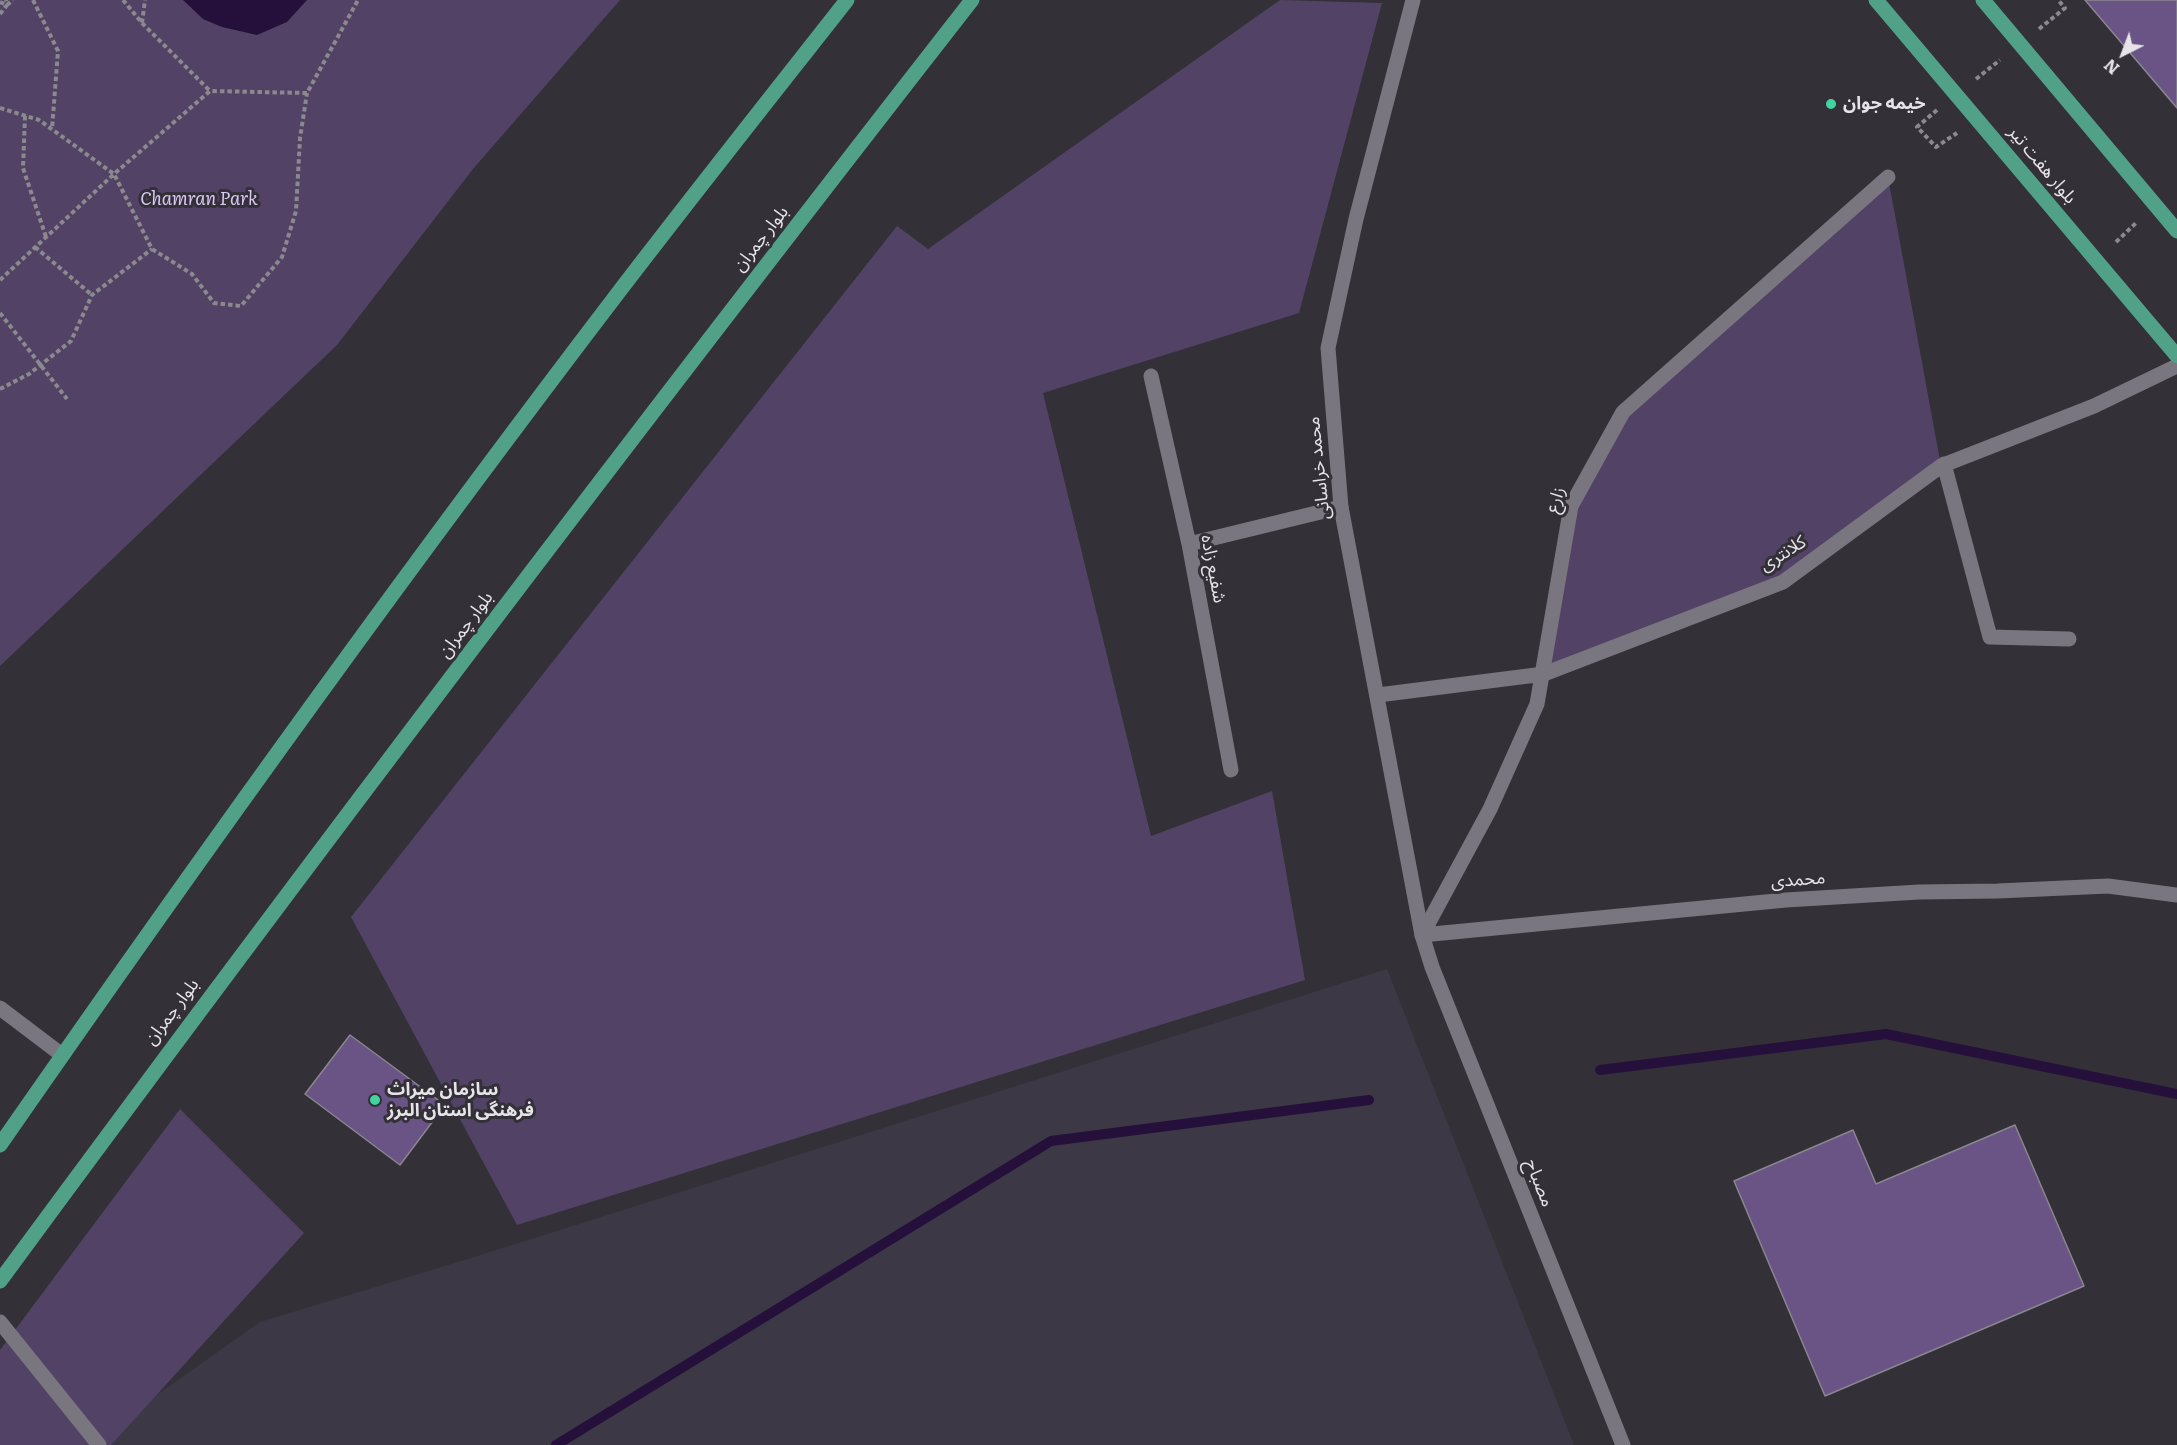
<!DOCTYPE html>
<meta charset="utf-8">
<style>
body{margin:0}
#map{position:relative;width:2177px;height:1445px;overflow:hidden;background:#333037;font-family:Literata,serif}
canvas{display:block}
.north{position:absolute;left:2093px;top:24px;width:60px;height:60px;-webkit-text-stroke:4px #333037;paint-order:stroke;rotate:222deg;font-size:16px;font-weight:700;line-height:24px;text-align:center;color:#e6e4e9}
.north::after{content:'';display:block;margin:auto;width:21px;height:27px;background:#e6e4e9;clip-path:polygon(50% 0,100% 100%,50% 72%,0 100%)}
</style>
<div id="map">
<canvas width="2177" height="1445"></canvas>
<div class="north">N</div>
</div>
<script>
const ctx = document.querySelector('canvas').getContext('2d');
ctx.lineJoin = 'round';
function paint(path, color) { ctx.fillStyle = color; ctx.fill(path, 'evenodd'); }
function trace(path, color, width, dash) { ctx.strokeStyle = color; ctx.lineWidth = width; ctx.lineCap = dash ? 'butt' : 'round'; ctx.setLineDash(dash || []); ctx.stroke(path); }
function write(font, color, halo, rows, align = 'center') {
  ctx.font = font + ' Literata,"Noto Sans Arabic",serif'; ctx.lineWidth = 6; ctx.setLineDash([]); ctx.textBaseline = 'middle'; ctx.strokeStyle = halo; ctx.fillStyle = color; for (const [text, x, y, turn = 0] of rows) {
    ctx.save(); ctx.translate(x, y); ctx.rotate((+turn || 0) * Math.PI / 180); ctx.textAlign = isNaN(turn) ? turn : align; if (halo) ctx.strokeText(text, 0, 0); ctx.fillText(text, 0, 0); ctx.restore();
  }
}
const built = new Path2D(`
 M1387,969L1574,1445H0V1391L134,1411L260,1322L471,1258Z`);
const green = new Path2D(`
 M0,0H620L473,169L337,345L0,666Z
 M1280,0L1382,3L1299,313L1043,393L1151,836L1272,791L1305,980L517,1225L351,917L897,226L928,249Z
 M1888,177L1941,466L1783,582L1544,674L1571,506L1623,412Z
 M180,1109L304,1233L111,1445H0V1350Z`);
const water = new Path2D(`
 M183,0H307L287,22L257,35L222,27L203,19Z`);
const stream = new Path2D(`
 M1600,1070L1886,1034L2177,1094
 M556,1445L1051,1141L1369,1100`);
const building = new Path2D(`
 M2085,0H2177V108Z
 M350,1035L445,1105L400,1165L305,1094Z
 M2015,1125L2084,1286L1825,1396L1734,1181L1853,1130L1876,1184Z`);
const path = new Path2D(`
 M33,0L58,51L52,129
 M123,0L142,23L145,0
 M0,2L7,5L13,0
 M0,14L7,5L6,0
 M142,23L210,91
 M2039,29L2065,8L2058,0
 M1976,79L2000,60
 M0,108L39,120L114,174L152,249L192,274L214,303L241,306L282,257L296,211L300,138L307,93
 M1937,110L1917,127L1936,147L1957,133
 M25,116L23,168L46,237
 M2116,242L2136,223
 M35,247L92,295
 M0,280L114,174L210,91L307,93L358,0
 M0,313L67,399
 M0,389L29,374L71,341L92,295L152,249`);
const minor = new Path2D(`
 M1151,376L1189,544L1231,770
 M1944,464L1990,637L2069,639
 M1189,544L1341,507
 M1378,695L1544,674L1783,582L1941,466L2094,406L2177,366
 M1422,935L1490,809L1537,704L1571,506L1623,412L1888,177
 M1422,935L1786,900L1919,892L1998,891L2108,886L2177,895
 M0,1008L62,1055
 M0,1322L99,1445`);
const tertiary = new Path2D(`
 M1413,0L1356,219L1328,348L1341,507L1422,935L1432,967L1623,1445`);
const primary = new Path2D(`
 M1876,0L2177,356
 M1983,0L2177,231
 M0,1145C200,857 405,572 618,293C693,195 770,98 847,0
 M0,1281C318,849 642,423 972,0`);
const markers = [
 [1831,104,6,"#42d4a0"],
 [375,1100,6,"#42d4a0"]
];
const poiNames = [
 ["خیمه جوان",1843,104],
 ["سازمان میراث",387,1090],
 ["فرهنگی استان البرز",387,1111]
];
const streetNames = [
 ["بلوار هفت تیر",2042,165,50],
 ["بلوار چمران",761,239,-52],
 ["محمد خراسانی",1319,468,-96],
 ["زارع",1556,500,-71],
 ["کلانتری",1783,554,-32],
 ["شفیع زاده",1213,569,79],
 ["بلوار چمران",466,625,-53],
 ["محمدی",1798,880,-4],
 ["بلوار چمران",172,1012,-53],
 ["مصباح",1539,1183,68]
];
const parkNames = [
 ["Chamran Park",199,200]
];
paint(built, '#3d3845');
paint(green, '#524366');
paint(water, '#25103b');
trace(stream, '#25103b', 10);
paint(building, '#695485');
trace(building, '#8a868f', 1.5);
trace(path, '#8b888e', 4, [4.5, 3]);
trace(minor, '#7a767f', 15);
trace(tertiary, '#7a767f', 15);
trace(primary, '#50a188', 15);
for (const [x, y, r, color] of markers) { const dot = new Path2D(); dot.arc(x, y, r, 0, 2 * Math.PI); ctx.fillStyle = color; ctx.fill(dot); trace(dot, '#333037', 2); }
write('bold 18px', '#e6e4e9', '#333037', poiNames, 'left');
write('18px', '#e6e4e9', '#333037', streetNames);
write('italic 18px', '#d9c7f5', '#333037', parkNames);
</script>
